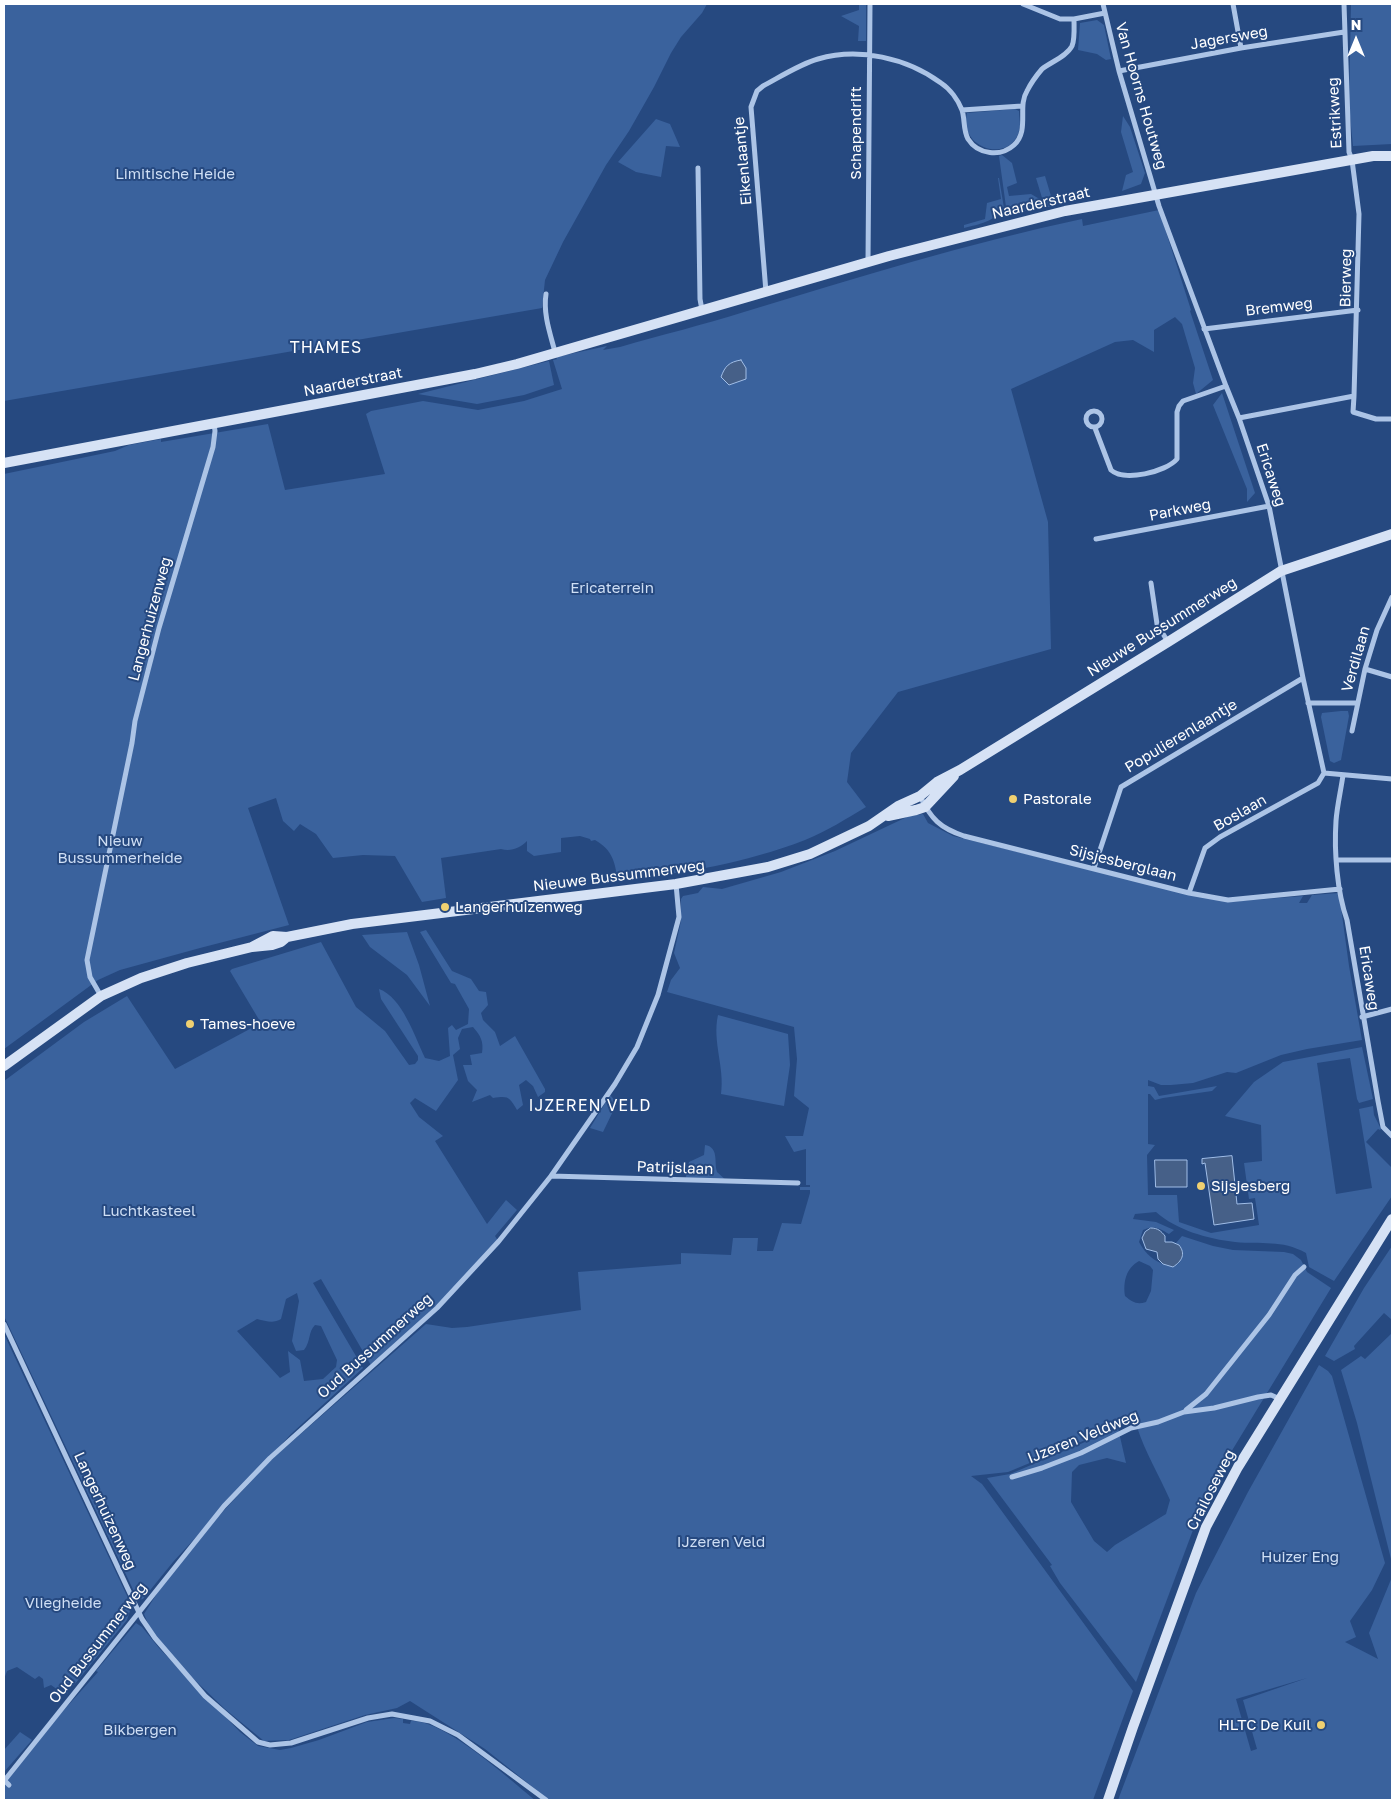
<!DOCTYPE html>
<style>
body{margin:0}
#map{position:relative;width:1396px;height:1804px;overflow:hidden;background:#264980;font-family:"Golos Text",sans-serif}
canvas{display:block}
.frame{position:absolute;inset:0;border:5px solid #fff;pointer-events:none}
.north{position:absolute;left:1331px;top:15px;width:50px;height:50px;-webkit-text-stroke:4px #264980;paint-order:stroke;rotate:0deg;font-size:14px;font-weight:700;line-height:20px;text-align:center;color:#fff}
.north::after{content:'';display:block;margin:auto;width:18px;height:22px;background:#fff;clip-path:polygon(50% 0,100% 100%,50% 72%,0 100%)}
</style>
<div id="map">
<canvas width="1396" height="1804"></canvas>
<div class="frame"></div>
<div class="north">N</div>
</div>
<script>
const ctx = document.querySelector('canvas').getContext('2d');
ctx.lineJoin = 'round';
function paint(path, color) { ctx.fillStyle = color; ctx.fill(path, 'evenodd'); }
function trace(path, color, width, dash) { ctx.strokeStyle = color; ctx.lineWidth = width; ctx.lineCap = dash ? 'butt' : 'round'; ctx.setLineDash(dash || []); ctx.stroke(path); }
function write(font, color, halo, rows, align = 'center') {
  ctx.font = font + ' "Golos Text",sans-serif'; ctx.lineWidth = 4; ctx.setLineDash([]); ctx.textBaseline = 'middle'; ctx.strokeStyle = halo; ctx.fillStyle = color; for (const [text, x, y, turn = 0] of rows) {
    ctx.save(); ctx.translate(x, y); ctx.rotate((+turn || 0) * Math.PI / 180); ctx.textAlign = isNaN(turn) ? turn : align; if (halo) ctx.strokeText(text, 0, 0); ctx.fillText(text, 0, 0); ctx.restore();
  }
}
const green = new Path2D(`
 M4,4H707L702,13L681,37L671,53L654,87L629,131L606,165L563,242L545,280L542,308L4,401Z
 M859,4H866V41H858L859,26L841,16L859,10Z
 M1351,4H1392V144L1353,146L1349,106Z
 M1097,20L1104,25L1111,59L1106,60L1097,54L1078,50L1080,23Z
 M1015,109L1019,111C1019,116 1020,121 1020,126C1015,166 957,150 967,113Z
 M1123,116L1130,127L1145,173L1141,184L1122,191L1126,175L1133,172L1121,132Z
 M656,119L670,124L680,147L666,146L661,177L636,172L618,162Z
 M1002,155L1012,163L1017,183L1007,187L1009,196L1031,194L1043,201L1036,178L1045,176L1054,206L1007,214L999,156Z
 M998,178H999L1004,208C993,222 980,224 964,228V225L985,219L987,203L1001,199Z
 M1159,210L1191,310L1190,311L1213,380L1196,394L1193,383L1195,368L1182,324L1175,317L1154,330V352L1133,340L1115,342L1011,389L1048,522L1051,649L898,692L851,753L847,782L866,807C846,819 827,831 805,840C746,863 681,874 618,880C614,860 613,851 595,840L591,841L590,839L580,836L561,838V852L534,856L527,851V841C520,848 511,852 501,849L441,858L446,898L422,902L395,856L363,855L333,858L316,834L300,824L294,831L283,821L276,798L248,808L289,925L200,948L120,970L98,980L4,1049V474L115,451L129,445L161,439V442L268,424L285,490L385,474L366,414L371,411L423,401L478,410L524,401L562,389L553,360L557,359L556,357L607,346L603,350L620,347C661,335 703,325 744,312C856,278 968,243 1082,219L1083,226Z
 M549,361L554,385L524,395L477,404L418,394Z
 M1222,393L1255,493L1247,502V489L1213,405Z
 M1341,711H1348L1349,716L1341,760L1334,763L1330,761L1321,717L1322,713Z
 M923,814L928,823L953,836L1091,870L1229,902L1303,896L1299,903H1307L1312,895L1339,893L1349,966L1362,1040L1307,1049L1281,1055L1236,1073L1227,1072L1193,1083L1171,1085H1161L1148,1080V1086L1154,1087L1159,1096L1217,1086L1212,1091L1163,1098L1155,1100L1150,1094H1148V1144L1155,1145L1147,1155L1148,1195H1177L1179,1222L1211,1233L1259,1225L1255,1198L1249,1199L1244,1163L1262,1161L1261,1125L1225,1116L1254,1082L1283,1062L1362,1047L1373,1099L1359,1103L1357,1099L1350,1058L1317,1063L1336,1194L1372,1188L1359,1109L1373,1106L1374,1115L1381,1129L1380,1130L1378,1129L1366,1142L1392,1168V1196L1334,1281L1309,1267L1306,1253C1281,1239 1262,1245 1235,1242C1208,1239 1176,1230 1156,1212L1135,1214L1133,1219L1156,1222L1174,1230L1169,1234C1159,1228 1154,1225 1143,1230L1139,1242C1146,1255 1154,1261 1168,1266L1179,1245L1176,1243L1182,1236L1213,1246L1233,1250L1284,1252L1293,1254L1301,1260L1307,1272L1331,1288L1225,1462L1202,1506L1136,1682L1060,1583L1050,1566L1052,1565L987,1478L1010,1474L1118,1428L1126,1463L1107,1458L1079,1465L1072,1472L1071,1502L1094,1541L1107,1552L1115,1545L1166,1514L1170,1500C1159,1475 1145,1452 1137,1427L1139,1426L1136,1419L1008,1472L971,1476L982,1484L1133,1691L1093,1800H549L485,1749L410,1701L397,1708L365,1715L289,1740L264,1741L225,1709L179,1665L149,1626L144,1614L163,1584L216,1519L271,1460L426,1324L452,1328L467,1327L581,1310L578,1272L681,1264V1253L731,1255L733,1238H758L757,1251H773L782,1223L801,1224L810,1193V1190H800V1187H810V1185H806V1149L794,1152L785,1136H803L809,1108L794,1096L797,1059L794,1027L667,992L671,980L680,968L674,953L681,921V899L683,896L698,893L703,887L722,889L781,872L835,851L909,816ZM1139,1261L1150,1266L1153,1270L1151,1291L1146,1302C1137,1305 1132,1302 1125,1296C1123,1282 1126,1268 1139,1261Z
 M426,930L452,971L471,979L479,991L486,992L488,1005L481,1013L483,1020L495,1032L500,1046L515,1036L545,1089V1092L538,1097L533,1086L526,1080L519,1085L523,1105L517,1110C509,1096 508,1096 493,1098L490,1095L472,1102L477,1090L468,1081L463,1065H472L470,1055L482,1053C484,1041 480,1035 473,1027L462,1029L458,1038L460,1049L453,1055L458,1080L436,1111L415,1098L410,1103L419,1117L443,1136L435,1141L487,1224L506,1200L517,1210L495,1236L500,1244L372,1367L321,1279L313,1283L363,1368L291,1434L173,1562L143,1599L138,1600L4,1316V1081L84,1022L127,996L175,1069L261,1023L230,971L232,969L321,942L356,1007L385,1031L409,1065L415,1064L418,1060V1056L381,999L379,989C402,997 415,1037 425,1058L439,1061L450,1056L448,1028L452,1025L456,1030L468,1024L469,1009L455,984L451,983L420,932ZM297,1293L299,1301L292,1341L296,1351L304,1350C311,1341 308,1332 315,1325L321,1326L337,1360L336,1367L323,1379L304,1381L300,1360L288,1351L290,1372L280,1378L237,1331L257,1319C266,1321 273,1324 281,1319L286,1299Z
 M407,932L419,965L430,1006L407,975L370,947L362,935Z
 M718,1015L788,1034L790,1065L784,1106L721,1094C725,1067 712,1042 718,1015Z
 M610,1095L617,1103L603,1132L590,1128Z
 M705,1145C719,1147 714,1162 717,1172L728,1182L685,1181L689,1162L704,1155Z
 M1392,1246V1320L1384,1313L1354,1346L1355,1349L1334,1361L1325,1356L1364,1288Z
 M1392,1333V1563L1357,1423L1341,1370L1361,1356L1365,1359Z
 M4,1334L128,1598L130,1611L127,1620L74,1685L67,1691L68,1693L65,1695L51,1685L44,1688L43,1679L39,1676L35,1679L17,1667L7,1671L4,1679Z
 M1319,1365L1328,1371L1332,1376L1385,1563L1372,1590L1350,1621L1356,1637L1345,1642L1378,1659L1369,1633L1392,1577V1800H1118L1196,1593L1248,1492ZM1307,1678L1243,1700L1257,1749L1251,1751L1236,1699Z
 M136,1623L142,1627L159,1648L240,1732L258,1746L280,1750L291,1748L319,1740L367,1722L394,1718L403,1719V1723L410,1724L411,1721C444,1719 509,1779 535,1800H4V1777L98,1672L96,1671Z
 M20,1732L32,1740L4,1772V1750Z`);
const water = new Path2D(`
 M741,360L746,368V379L729,385L721,377C725,366 729,362 741,360Z
 M1232,1156L1237,1204L1252,1203L1254,1219L1214,1225L1205,1163L1202,1164V1159Z
 M1155,1160H1187V1187H1156Z
 M1151,1228C1158,1228 1161,1231 1165,1236V1242H1172L1179,1245C1186,1254 1182,1261 1173,1267L1163,1264L1158,1259L1157,1252L1146,1249L1142,1238L1145,1232Z`);
const street = new Path2D(`
 M1023,4L1060,19H1074L1105,13
 M1103,4L1119,71L1159,206L1226,386L1239,418L1269,506L1303,678L1324,773
 M1233,4L1241,48
 M1344,4L1349,152L1352,160L1359,214L1354,396
 M1119,71L1241,48L1344,32
 M962,110L1022,106
 M698,168L700,299L702,310
 M868,262L870,4
 M766,292L751,107L757,91L763,86C780,77 800,64 818,59C859,47 907,58 941,83C950,89 958,100 962,110C965,119 963,130 968,139C978,155 1001,157 1014,145C1030,130 1017,107 1027,91C1031,83 1036,76 1042,69C1051,62 1067,56 1072,46C1075,39 1074,27 1074,19
 M546,294C543,314 550,333 555,352
 M1204,329L1358,310
 M1086 419a8 8 0 1 1 16 0a8 8 0 1 1-16 0Z
 M1239,418L1354,396L1353,412L1376,419H1392
 M1095,428L1111,470C1124,482 1166,472 1177,459V412L1179,406L1183,401L1226,386
 M1096,539L1269,506
 M1151,583L1157,624L1168,642
 M1365,669L1392,677
 M1308,703H1357
 M1352,731L1365,669L1377,630L1392,597
 M1324,773L1392,779
 M1343,775C1341,790 1337,806 1336,821C1334,851 1337,892 1347,920L1378,1101L1383,1127L1392,1136
 M920,796C931,819 940,828 964,836L1189,893L1228,900L1340,889
 M1337,860H1392
 M1094,868L1121,787L1303,678
 M1189,893L1205,848L1220,837L1318,783L1324,773
 M101,996L90,977L87,960L132,743L135,721L159,628L213,447L215,431L214,424
 M1362,1017L1392,1009
 M551,1176L798,1183
 M4,1324L142,1619L155,1638L205,1696L258,1742L270,1745L291,1743L368,1718L392,1714L430,1721L458,1735L546,1800
 M1186,1410L1206,1394L1269,1315L1295,1275L1304,1267
 M1012,1477L1042,1468L1081,1453L1131,1428L1158,1422L1184,1412L1214,1408L1258,1397L1271,1395L1280,1399
 M4,1780L9,1785
 M4,1781L224,1506L270,1458L437,1308L499,1241L551,1176L615,1084L637,1047L658,995L679,917L676,884`);
const secondary = new Path2D(`
 M4,463L475,374L517,364L889,256L1065,211L1373,156H1392
 M888,816L916,810L925,807L954,776
 M252,947L273,936L287,937L352,924L676,884L768,867L810,854L869,826L898,806L920,796L937,782L960,770L1168,642L1281,571L1392,534
 M4,1066L101,996L141,978L187,963L252,947L272,945L281,942L287,937
 M1108,1800L1133,1727L1206,1527L1238,1467L1392,1219`);
const markers = [
 [1013,799,5,"#efd071"],
 [445,907,5,"#efd071"],
 [190,1024,5,"#efd071"],
 [1201,1186,5,"#efd071"],
 [1321,1725,5,"#efd071"]
];
const streetNames = [
 ["Jagersweg",1229,38,-10],
 ["Van Hoorns Houtweg",1141,96,74],
 ["Estrikweg",1335,113,-93],
 ["Schapendrift",856,133,-90],
 ["Eikenlaantje",743,161,-95],
 ["Naarderstraat",1041,203,-13],
 ["Bierweg",1346,278,-89],
 ["Bremweg",1279,307,-7],
 ["Naarderstraat",353,382,-11],
 ["Ericaweg",1271,475,72],
 ["Parkweg",1180,510,-11],
 ["Langerhuizenweg",150,619,-75],
 ["Nieuwe Bussummerweg",1162,627,-32],
 ["Verdilaan",1356,659,-74],
 ["Populierenlaantje",1181,736,-31],
 ["Boslaan",1240,813,-30],
 ["Sijsjesberglaan",1123,863,14],
 ["Nieuwe Bussummerweg",619,876,-7],
 ["Ericaweg",1369,978,81],
 ["Patrijslaan",675,1168,2],
 ["Oud Bussummerweg",375,1346,-42],
 ["IJzeren Veldweg",1083,1437,-22],
 ["Crailoseweg",1211,1490,-63],
 ["Langerhuizenweg",105,1511,65],
 ["Oud Bussummerweg",98,1643,-52]
];
const parkNames = [
 ["Limitische Heide",175,174],
 ["Ericaterrein",612,588],
 ["Nieuw",120,841],
 ["Bussummerheide",120,858],
 ["Luchtkasteel",149,1211],
 ["IJzeren Veld",721,1542],
 ["Huizer Eng",1300,1557],
 ["Vliegheide",63,1603],
 ["Bikbergen",140,1730]
];
const poiNames = [
 ["Pastorale",1023,799],
 ["Langerhuizenweg",455,907],
 ["Tames-hoeve",200,1024],
 ["Sijsjesberg",1211,1186],
 ["HLTC De Kuil",1311,1725,"right"]
];
const neighbourhoodNames = [
 ["THAMES",326,348],
 ["IJZEREN VELD",590,1106]
];
paint(green, '#3a629d');
paint(water, '#466088');
trace(water, '#a1bee7', 1);
trace(street, '#acc4e6', 5);
trace(secondary, '#d6e2f5', 10);
for (const [x, y, r, color] of markers) { const dot = new Path2D(); dot.arc(x, y, r, 0, 2 * Math.PI); ctx.fillStyle = color; ctx.fill(dot); trace(dot, '#264980', 2); }
write('15px', '#fff', '#264980', streetNames);
write('15px', '#cfdff5', '#264980', parkNames);
write('15px', '#fff', '#264980', poiNames, 'left');
ctx.letterSpacing = '1px';
write('16px', '#fff', '#264980', neighbourhoodNames);
ctx.letterSpacing = '0px';
</script>
